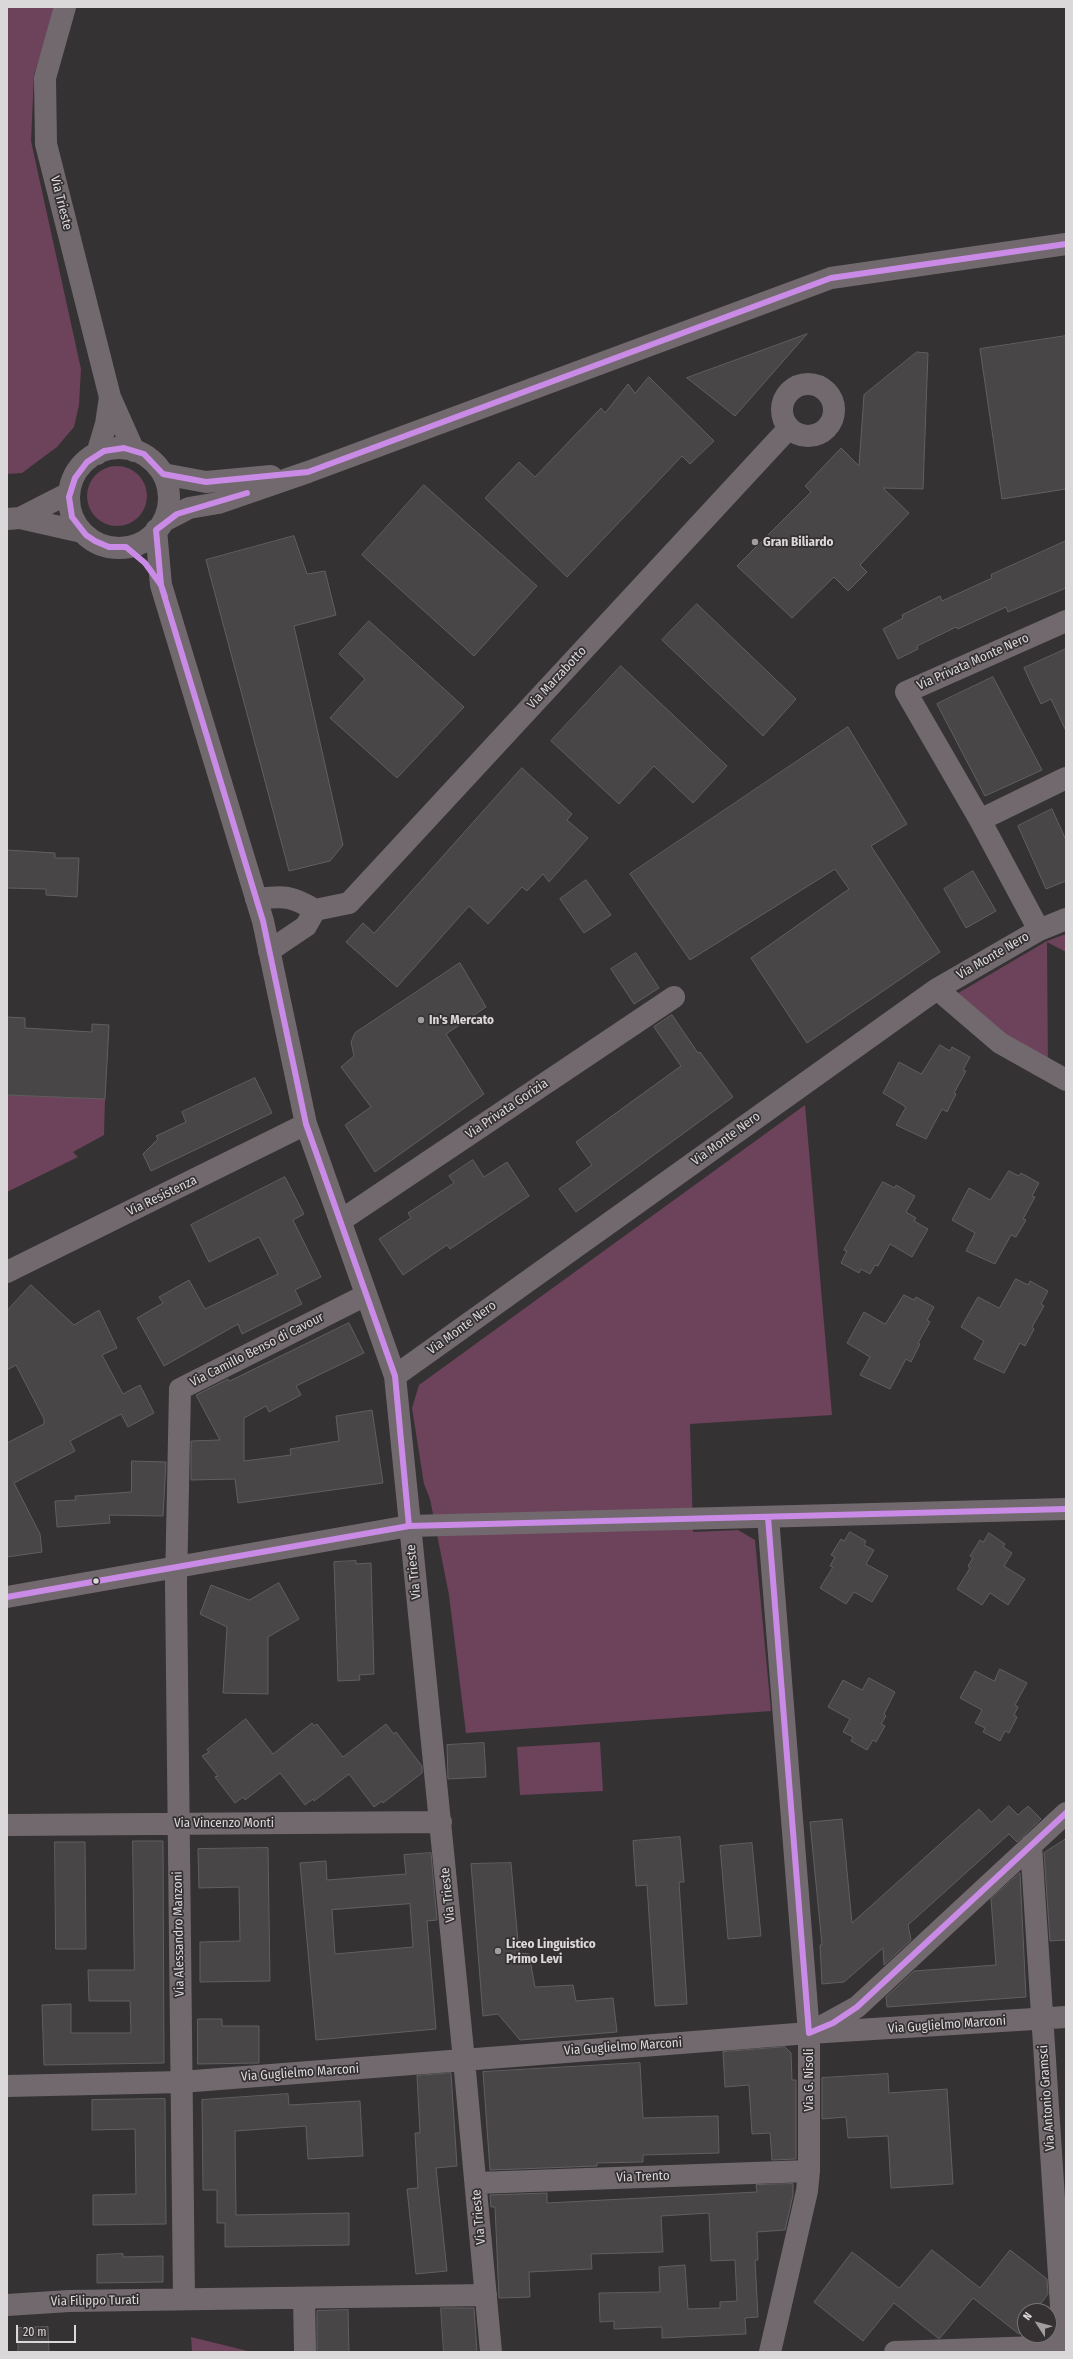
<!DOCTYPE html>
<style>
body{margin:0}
#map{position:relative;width:1073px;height:2359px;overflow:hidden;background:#343233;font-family:"Fira Sans Condensed",sans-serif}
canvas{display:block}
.frame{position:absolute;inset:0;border:8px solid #dbd8da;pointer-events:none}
.north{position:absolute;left:1017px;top:2303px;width:40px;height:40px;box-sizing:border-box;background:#353133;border:1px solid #777476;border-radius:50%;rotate:306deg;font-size:11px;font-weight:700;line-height:16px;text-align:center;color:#dbd8da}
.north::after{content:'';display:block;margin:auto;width:14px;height:18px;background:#a19ea0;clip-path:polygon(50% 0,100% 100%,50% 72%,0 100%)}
.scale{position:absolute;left:16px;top:2325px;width:60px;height:18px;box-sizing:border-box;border:2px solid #dbd8da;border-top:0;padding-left:5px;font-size:12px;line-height:14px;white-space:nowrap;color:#dbd8da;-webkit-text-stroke:3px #353133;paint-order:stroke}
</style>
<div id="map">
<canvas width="1073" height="2359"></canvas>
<div class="frame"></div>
<div class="north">N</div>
<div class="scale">20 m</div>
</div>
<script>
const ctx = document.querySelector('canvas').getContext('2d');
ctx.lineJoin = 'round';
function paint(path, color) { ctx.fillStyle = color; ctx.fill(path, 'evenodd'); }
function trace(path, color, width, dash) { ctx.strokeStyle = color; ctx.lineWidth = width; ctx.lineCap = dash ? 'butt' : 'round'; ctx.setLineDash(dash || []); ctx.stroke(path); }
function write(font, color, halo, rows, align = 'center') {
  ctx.font = font + ' "Fira Sans Condensed",sans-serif'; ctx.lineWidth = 3.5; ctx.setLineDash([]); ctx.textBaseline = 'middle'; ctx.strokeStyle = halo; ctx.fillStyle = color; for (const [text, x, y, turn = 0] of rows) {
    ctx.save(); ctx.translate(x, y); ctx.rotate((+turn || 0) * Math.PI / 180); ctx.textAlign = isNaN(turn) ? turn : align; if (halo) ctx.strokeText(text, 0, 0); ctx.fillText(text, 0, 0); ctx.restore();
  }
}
const green = new Path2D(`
 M7,7H56L34,75L31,141L81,369L79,405L74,427L57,447L22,473L7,474Z
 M87 496a30 30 0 1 1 60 0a30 30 0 1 1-60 0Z
 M1066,934V952L1047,942L1048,1069L948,999L1047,941Z
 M7,1095L105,1099L104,1135L73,1152L78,1157L7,1192Z
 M805,1105L832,1415L690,1424L693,1532L738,1530L755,1540L771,1711L466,1733L449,1595L430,1499L424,1484L412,1408L419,1385Z
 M600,1742L603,1791L520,1795L517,1747Z
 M191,2337L252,2352H192Z`);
const building = new Path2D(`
 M807,334L735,416L687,378Z
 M1066,336V489L1002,499L980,349Z
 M917,352L928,353L923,489L883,488L909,513L860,565L867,572L848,591L834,577L792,618L737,566L811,492L805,486L841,448L859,466L864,395Z
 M649,377L714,441L690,464L682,456L567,577L485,498L519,462L535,477L601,408L605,413L628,384L635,393Z
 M424,485L537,586L474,656L362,555Z
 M294,536L307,574L325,571L336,615L294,626L343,845L330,861L289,871L206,560Z
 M1066,541V588L1008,612L1006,607L958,629L956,627L917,646L918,649L898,659L883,629L903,618L902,615L940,596L942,601L992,578L991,575Z
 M697,604L796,699L763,736L662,640Z
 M369,621L464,707L397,778L330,718L365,679L339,654Z
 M1066,649V731L1051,699L1041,704L1024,668Z
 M621,666L727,766L693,803L654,766L619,804L551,741Z
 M993,677L1042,770L985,796L937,704Z
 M848,727L907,824L871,846L940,952L807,1043L751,958L849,889L835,869L690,960L630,874Z
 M522,768L572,814L567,820L588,838L549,882L543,874L527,891L522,887L488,924L469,906L397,987L346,942L363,923L374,933Z
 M1052,809L1066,840V881L1046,889L1018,826Z
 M7,850L55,853V858H79L77,897L46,895V889L7,888Z
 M973,871L996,911L966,928L944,889Z
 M586,880L611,915L584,933L560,899Z
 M636,953L659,988L634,1004L611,969Z
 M460,963L486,1007L446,1034L484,1094L375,1172L345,1125L371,1107L341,1067L354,1056L351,1042L355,1033Z
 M672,1015L698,1053L700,1052L733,1097L576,1212L559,1189L592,1165L576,1142L681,1066L654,1027Z
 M7,1017L25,1018V1028L92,1032V1024L109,1025L105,1099L7,1095Z
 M940,1045L950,1051L952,1047L970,1057L963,1070L966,1071L954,1093L956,1094L947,1112L942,1109L926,1139L896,1125L906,1107L883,1093L899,1062L921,1074Z
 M255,1078L272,1113L151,1171L143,1154L158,1139L156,1136L186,1122L182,1112Z
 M473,1160L484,1177L507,1162L529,1196L450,1249L447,1245L403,1275L379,1239L411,1218L408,1213L454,1183L449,1176Z
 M1009,1171L1019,1176L1021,1173L1039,1183L1032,1196L1035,1197L1023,1219L1026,1220L1016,1237L1011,1235L995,1264L966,1251L975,1233L952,1220L969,1188L990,1200Z
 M285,1177L304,1214L293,1220L321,1277L295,1290L302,1304L242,1334L238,1324L164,1366L137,1318L163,1303L159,1297L189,1280L205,1309L278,1274L259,1237L209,1262L191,1225Z
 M883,1182L895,1188L896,1185L915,1196L906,1212L916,1218L914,1221L928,1229L912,1257L890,1244L878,1266L875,1265L870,1274L861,1269L859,1273L841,1263L847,1251L844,1250Z
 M1016,1279L1028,1285L1030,1281L1048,1291L1041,1304L1044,1306L1032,1327L1034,1329L1025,1346L1020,1343L1004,1373L974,1359L984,1341L961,1327L978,1297L999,1308Z
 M31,1285L74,1325L99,1310L117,1348L102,1355L123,1394L140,1385L154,1413L128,1427L121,1414L70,1441L75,1451L14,1483L40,1534L42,1552L7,1557V1443L44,1424V1419L16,1365L7,1370V1311Z
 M904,1295L914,1300L916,1297L934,1307L927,1320L930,1322L918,1343L920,1344L911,1362L906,1359L890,1389L860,1375L870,1357L847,1343L864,1312L885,1324Z
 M349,1323L364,1353L296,1386L301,1395L269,1412L266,1406L244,1418V1461L291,1455L290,1449L339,1441L336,1416L372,1410L383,1483L238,1503L235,1479L191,1480V1441L220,1440L196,1395L228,1379L229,1381Z
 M132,1461L166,1462L163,1516L109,1515L110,1523L57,1527L55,1501L76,1500L75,1496L131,1492Z
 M850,1532L866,1541L864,1545L874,1550L866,1564L888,1576L872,1602L854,1592L846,1604L820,1588L833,1567L830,1566L835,1557L831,1555L841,1539L844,1541Z
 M989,1533L1005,1544L1003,1547L1012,1553L1004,1566L1025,1579L1008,1605L990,1593L982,1605L957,1589L970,1568L968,1566L973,1558L970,1556L980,1540L983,1542Z
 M356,1561V1564L371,1563L374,1674L359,1675L360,1680L338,1681L334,1562Z
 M279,1583L299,1619L268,1637V1694L223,1693L227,1627L200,1614L211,1585L249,1600Z
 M1000,1669L1027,1683L1015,1705L1018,1707L1014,1715L1017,1717L1009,1733L1005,1731L1000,1741L983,1732L985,1728L975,1723L982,1710L960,1698L975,1671L994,1681Z
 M869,1678L895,1692L884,1714L886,1716L881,1724L885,1726L876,1742L873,1740L867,1750L851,1741L853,1737L843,1732L850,1719L828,1707L843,1680L862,1690Z
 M246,1719L273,1754L312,1723L314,1726L317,1724L343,1757L386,1724L394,1734L396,1732L422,1766V1773L383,1803L382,1801L374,1807L349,1774L314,1801L313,1799L305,1805L280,1773L245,1800L243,1797L235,1803L215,1777L218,1776L202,1756L209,1752L207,1750Z
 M484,1743L486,1777L448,1779L447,1745Z
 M1009,1806L1018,1815L1028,1806L1041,1819L1017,1842L1009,1834L908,1925L911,1940L884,1965L883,1948L844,1982L822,1984L820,1945H822L810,1822L842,1819L852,1923L979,1809L991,1822Z
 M680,1837L684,1882H679L687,2004L655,2006L647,1885L636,1886L633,1841Z
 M1066,1839V1940L1050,1941L1044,1853Z
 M133,1841H163L164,2063L44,2065L42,2005L71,2004V2033H131L130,2001H89L88,1970H134Z
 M55,1842H85L86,1949H56Z
 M752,1843L761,1936L728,1939L720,1846Z
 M268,1848L270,1981L200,1982V1942L240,1941L239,1887L199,1888L198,1849Z
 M431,1853L437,1920L427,1921L436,2029L316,2040L300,1863L326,1861L327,1880L406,1874L404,1855ZM410,1904L413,1947L335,1954L332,1910Z
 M511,1863L519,1953L529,1954L535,1987L573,1985L576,2001L613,1998L617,2032L520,2040L498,2014L483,2016L471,1864Z
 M1020,1873L1026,1997L887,2007L886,1997L914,1971L996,1965L991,1899Z
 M198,2019H222V2026H259V2063L198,2064Z
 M785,2047L791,2053L792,2080H796V2159L772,2160L770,2133L752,2134L749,2085L725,2087L723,2052Z
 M640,2063L643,2118L718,2116L719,2153L643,2155V2162L597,2163V2166L490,2170L483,2072Z
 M451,2073L457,2166L436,2168L447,2271L416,2274L407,2189L418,2188L415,2133H420L417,2076Z
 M888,2074L889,2093L947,2089L953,2184L891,2188L888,2136L848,2138L846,2117L822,2119V2078Z
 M288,2094L289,2105L360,2101L363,2156L308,2159L306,2126L235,2131L236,2215L349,2213V2245L225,2247V2223H217V2190H203L202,2100Z
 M165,2099L166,2224L93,2225V2195L136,2194L135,2129L92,2130V2100Z
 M793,2184V2195L785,2230L757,2232L758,2260H755L758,2317L745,2318L746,2334L662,2338V2327L614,2329V2321L600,2322L599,2293L660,2292L659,2267L685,2265L688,2309L720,2308V2302L737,2301L735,2260L711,2261L709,2213L661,2216L663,2252L591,2254L592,2269L529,2272L530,2297L499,2298L495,2207H491L490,2195L547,2193V2203L757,2192L756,2185Z
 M932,2250L980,2288L1010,2250L1047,2279L1048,2294L1035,2311H1025V2325L1019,2334L973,2298L940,2338H938L894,2303L863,2341L814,2302L852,2252L899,2288Z
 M123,2254V2257L163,2256V2282L97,2283V2255Z
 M441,2308H474L477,2352H444Z
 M348,2310L349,2352H317V2311Z
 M48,2327L49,2352H18V2328Z`);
const minor = new Path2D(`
 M65,7L45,78L46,144L110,397L134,451
 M782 410a26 26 0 1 1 52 0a26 26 0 1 1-52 0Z
 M69 498a50 50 0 1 1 100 0a50 50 0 1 1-100 0Z
 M97,454L106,424L110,397
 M163,474L206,482L271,476
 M20,518L69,493
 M7,519L20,518L82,532
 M164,521L189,508L218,503L308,472L831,278L1066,244
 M156,530L161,585L263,921L306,1124L395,1376L464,2060L491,2352
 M980,820L1066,778
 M256,899C284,896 291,895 315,910
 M315,910L349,903L789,428
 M1039,930L980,820L906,692L1066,621
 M269,951L306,926L315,910
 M937,989L1000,1043L1066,1080
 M340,1221L674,997
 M7,1272L306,1124
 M395,1376L937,989L1039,930L1066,919
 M768,1517L809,2033V2171L807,2191L770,2352
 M7,1597L409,1526L1066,1509
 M7,1825L441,1822
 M1031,1845L1064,2352
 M817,2029L857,2007L1066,1813
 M7,2086L181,2082L809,2033L1066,2017
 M476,2183L809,2171
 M304,2298L305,2352
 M184,2299L176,1585L180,1389L366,1295
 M7,2305L69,2301L486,2295
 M895,2352L1066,2346`);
const bus1 = new Path2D(`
 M165,597L161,585L156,530L177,514L247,493
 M768,1517L809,2033L833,2023L857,2007L1066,1813
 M409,1526L395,1376L306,1124L263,921L161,585L145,563L126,547H109L95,541L86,535L72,517L69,497L75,478L87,462L104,451L124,448L144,454L163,474L206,482L308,472L831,278L1066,244
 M7,1597L409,1526L1066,1509`);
const markers = [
 [755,542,4,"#a19ea0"],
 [421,1020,4,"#a19ea0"],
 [96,1581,3.5,"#dbd8da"],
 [498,1951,4,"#a19ea0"]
];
const streetNames = [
 ["Via Trieste",61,203,76],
 ["Via Privata Monte Nero",973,662,-24],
 ["Via Marzabotto",557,678,-47],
 ["Via Monte Nero",993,956,-30],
 ["Via Privata Gorizia",507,1109,-34],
 ["Via Monte Nero",726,1139,-36],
 ["Via Resistenza",162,1196,-26],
 ["Via Monte Nero",462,1328,-36],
 ["Via Camillo Benso di Cavour",257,1350,-27],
 ["Via Trieste",414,1572,-96],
 ["Via Vincenzo Monti",224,1823],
 ["Via Trieste",448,1895,-96],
 ["Via Alessandro Manzoni",179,1934,-91],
 ["Via Guglielmo Marconi",947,2025,-4],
 ["Via Guglielmo Marconi",623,2047,-4],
 ["Via Guglielmo Marconi",300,2073,-4],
 ["Via G. Nisoli",809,2080,-90],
 ["Via Antonio Gramsci",1047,2098,-94],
 ["Via Trento",643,2177,-2],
 ["Via Trieste",479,2217,-95],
 ["Via Filippo Turati",95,2301,-1]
];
const poiNames = [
 ["Gran Biliardo",763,542],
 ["In's Mercato",429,1020],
 ["Liceo Linguistico",506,1944],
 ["Primo Levi",506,1959]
];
paint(green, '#6d425b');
paint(building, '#484647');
trace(building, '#615f60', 1);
trace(minor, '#71696e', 22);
trace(bus1, '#ca8be6', 6);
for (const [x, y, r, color] of markers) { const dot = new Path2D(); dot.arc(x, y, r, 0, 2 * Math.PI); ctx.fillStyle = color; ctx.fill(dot); trace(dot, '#353133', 1.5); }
write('13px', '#dbd8da', '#353133', streetNames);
write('bold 13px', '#dbd8da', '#353133', poiNames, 'left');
</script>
